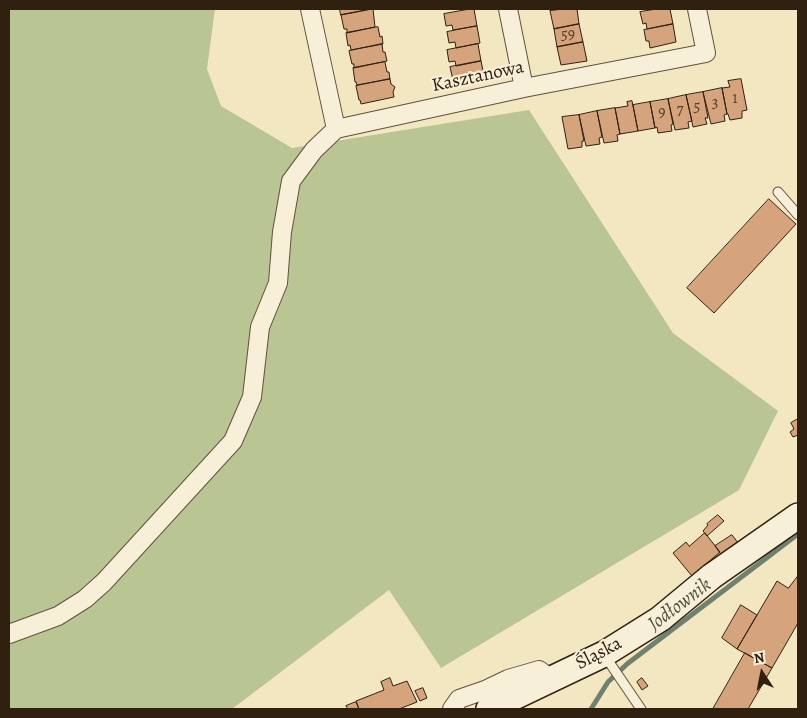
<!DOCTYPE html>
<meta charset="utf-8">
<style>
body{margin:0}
#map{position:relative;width:807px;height:718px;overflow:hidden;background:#f3e7c2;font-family:Alegreya,serif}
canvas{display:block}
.frame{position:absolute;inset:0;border:10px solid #2f2010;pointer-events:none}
.north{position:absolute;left:737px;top:648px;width:50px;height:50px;-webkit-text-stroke:4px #f7efd7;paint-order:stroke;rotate:349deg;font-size:14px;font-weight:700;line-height:20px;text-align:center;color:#2f2010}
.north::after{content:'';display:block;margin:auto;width:18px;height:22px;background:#2f2010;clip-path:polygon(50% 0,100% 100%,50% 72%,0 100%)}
</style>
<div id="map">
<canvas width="807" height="718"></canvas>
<div class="frame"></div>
<div class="north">N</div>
</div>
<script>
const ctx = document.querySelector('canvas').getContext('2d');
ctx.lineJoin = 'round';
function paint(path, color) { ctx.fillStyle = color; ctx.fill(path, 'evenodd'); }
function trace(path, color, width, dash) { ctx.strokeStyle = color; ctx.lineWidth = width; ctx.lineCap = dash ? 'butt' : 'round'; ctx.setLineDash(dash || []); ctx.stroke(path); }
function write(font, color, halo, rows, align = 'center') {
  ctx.font = font + ' Alegreya,serif'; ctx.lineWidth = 4.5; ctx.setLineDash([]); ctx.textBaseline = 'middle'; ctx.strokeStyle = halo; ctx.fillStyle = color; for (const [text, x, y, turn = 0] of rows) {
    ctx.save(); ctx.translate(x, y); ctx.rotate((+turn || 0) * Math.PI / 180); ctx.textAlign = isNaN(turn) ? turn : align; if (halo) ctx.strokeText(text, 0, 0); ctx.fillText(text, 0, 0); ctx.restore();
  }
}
const green = new Path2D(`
 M9,9H215L207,69L221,106L292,148L529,110L673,333L778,411L739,490L441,668L389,590L232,709H9Z`);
const stream = new Path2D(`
 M591,709L608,682L627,664L798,534`);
const building = new Path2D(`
 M340,9H372L341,15Z
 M373,9L375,27L347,33V29H344L341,15Z
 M470,9H474L477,26L453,30L452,25L446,26L444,14Z
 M564,9H577L579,24L554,29L550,11Z
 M657,9H670L673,24L647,29L646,23L643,24L640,12Z
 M579,24L583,42L557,47L554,29Z
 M673,24L676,42L650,48L649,41H646L644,30Z
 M477,26L480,43L456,48L455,42L449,43L447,32Z
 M378,27L380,37L382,36L383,44L351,50L350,45L348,46L346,33Z
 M583,42L587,61L561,65L557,47Z
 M382,44L383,52H385L387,61L354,68V64H352L349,51Z
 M478,44L481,61L456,66L455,61L449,62L447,50Z
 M481,61L485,80L460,85L459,79L453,80L450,67Z
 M385,62L387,72H389L390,79L357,85L356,82H355L353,68Z
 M390,79L391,84L395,87L393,92L394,97L361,104L360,100H359L356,86Z
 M741,79L747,110L742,111V118L730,120L728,114H727L722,88L730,87L728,81Z
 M722,88L727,114L724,115L725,121L711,124L703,92Z
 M703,92L708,118H705L707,124L693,127L686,95Z
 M686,95L692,121L688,122L689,128L675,130L668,99Z
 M668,99L673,124L671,125L672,131L658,133L657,127L655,128L650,102Z
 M632,101L638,131L620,134L615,108L628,106L627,102Z
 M650,102L655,128L638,131L633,105Z
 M615,108L620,134L617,135L618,141L604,143L597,111Z
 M597,111L602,137L599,138L600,144L586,146L579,115Z
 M579,115L584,141H582V147L568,149L562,117Z
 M769,199L796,224L714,313L687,288Z
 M798,419V436V435L793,437L790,432L794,429L791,423Z
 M718,515L724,521L707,536L703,531L708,525L707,524Z
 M705,533L720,552L692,576L673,553L686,542L689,546Z
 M732,535L739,544L722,556L715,546Z
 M798,576V623L772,668L737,649L777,581L788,588Z
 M741,605L757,615L737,649L722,638Z
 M745,653L772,668L748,709H713Z
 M390,678L393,686L407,681L417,702L399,709H359L356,701L384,690L381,682Z
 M642,678L648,686L642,690L637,682Z
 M423,688L427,698L420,701L415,691Z
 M356,702L359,709H348L346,706Z`);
const lane = new Path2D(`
 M778,192L798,215
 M605,656L641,709`);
const street = new Path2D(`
 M310,9L336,129
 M508,9L524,88
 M336,129L524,88L706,53L697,9
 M9,634L58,616L85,599L104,582L233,441L252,397L260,327L278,283L282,232L291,181L314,150L336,129
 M452,709L459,699L485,690L508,679L539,670L551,679`);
const secondary = new Path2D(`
 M489,709L604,654L660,619L712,576L798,516`);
const numberNames = [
 ["59",568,35],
 ["1",735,99],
 ["3",715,103],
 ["5",697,107],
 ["7",680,110],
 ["9",662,113]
];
const streetNames = [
 ["Kasztanowa",478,77,-12],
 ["Śląska",599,654,-28]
];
const waterNames = [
 ["Jodłownik",680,605,-37]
];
paint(green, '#bac594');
trace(stream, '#70816f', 5);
paint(building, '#d5a47c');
trace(building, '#2f2010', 1);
trace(lane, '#60523c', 11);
trace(street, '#60523c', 20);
trace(secondary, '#2f2010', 28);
trace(lane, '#f7efd7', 9);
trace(street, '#f7efd7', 18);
trace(secondary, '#f7efd7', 25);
write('16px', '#58412b', null, numberNames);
write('19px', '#2f2010', '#f7efd7', streetNames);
write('italic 20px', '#50503f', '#f7efd7', waterNames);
</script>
